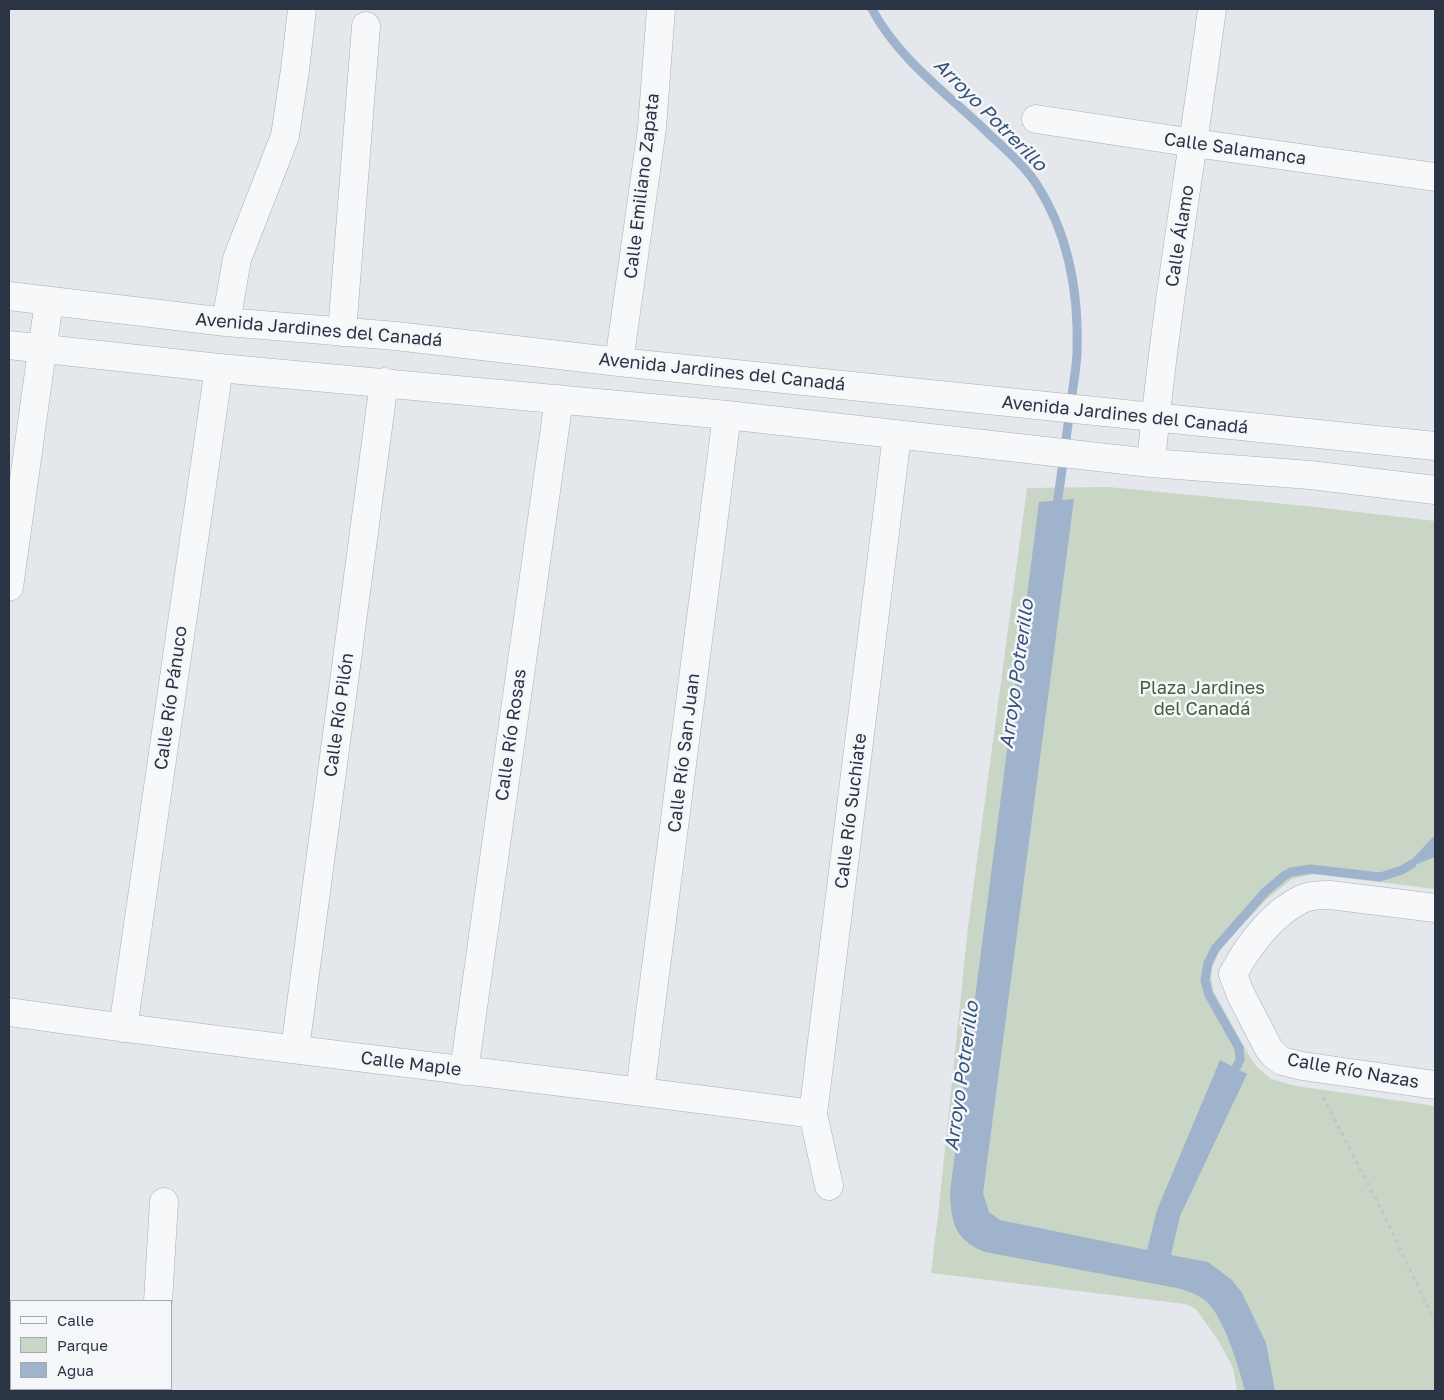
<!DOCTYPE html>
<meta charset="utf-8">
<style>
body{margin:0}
#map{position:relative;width:1444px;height:1400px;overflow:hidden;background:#e4e7ec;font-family:"Golos Text",sans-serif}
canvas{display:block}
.frame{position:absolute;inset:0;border:10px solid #2b3445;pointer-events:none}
.legend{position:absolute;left:10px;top:1300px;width:162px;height:90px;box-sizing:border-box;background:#f4f6f9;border:1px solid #a4a8b1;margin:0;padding:6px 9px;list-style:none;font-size:15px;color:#2b3445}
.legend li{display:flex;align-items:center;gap:10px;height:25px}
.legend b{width:25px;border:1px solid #a4a8b1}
</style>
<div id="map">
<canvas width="1444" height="1400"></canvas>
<div class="frame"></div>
<ul class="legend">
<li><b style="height:6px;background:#f7f8fa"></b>Calle</li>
<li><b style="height:14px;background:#c9d6c5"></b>Parque</li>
<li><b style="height:14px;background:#9fb4cc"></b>Agua</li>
</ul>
</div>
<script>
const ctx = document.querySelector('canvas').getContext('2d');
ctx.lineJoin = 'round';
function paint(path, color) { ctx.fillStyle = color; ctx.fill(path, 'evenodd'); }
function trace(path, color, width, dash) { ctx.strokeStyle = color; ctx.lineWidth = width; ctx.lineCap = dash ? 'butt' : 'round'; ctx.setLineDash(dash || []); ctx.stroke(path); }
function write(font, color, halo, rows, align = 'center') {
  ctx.font = font + ' "Golos Text",sans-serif'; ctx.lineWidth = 5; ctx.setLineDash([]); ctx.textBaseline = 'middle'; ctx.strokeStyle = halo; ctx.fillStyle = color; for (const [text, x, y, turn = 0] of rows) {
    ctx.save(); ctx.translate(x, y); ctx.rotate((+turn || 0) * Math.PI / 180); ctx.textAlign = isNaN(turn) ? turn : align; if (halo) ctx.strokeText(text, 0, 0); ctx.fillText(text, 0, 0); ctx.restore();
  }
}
const green = new Path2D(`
 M1108,487L1306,506L1435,521V889L1314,874L1292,879L1268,898L1222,946L1212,967L1211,976L1213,990L1220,1003L1250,1057L1256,1066L1271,1079L1296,1086L1435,1106V1391H1237L1233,1368L1218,1340L1196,1309L1185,1304L931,1273L939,1207L968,927L1027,488Z`);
const water = new Path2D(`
 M1074,499L983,1193L989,1212L1000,1220L1147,1250L1157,1210L1220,1060L1247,1074L1180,1216L1171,1255L1208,1262L1232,1280L1242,1293L1266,1343L1275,1391H1245C1239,1368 1224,1317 1206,1301C1197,1294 1187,1291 1177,1288L985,1252C955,1240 951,1223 950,1192L1039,502Z
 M1435,835V857L1402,870L1434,836Z`);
const stream = new Path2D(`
 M872,9C899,60 948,94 988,133C1005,149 1024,165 1037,185C1069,235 1079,294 1077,353C1076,374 1071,396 1069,417C1065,448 1061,479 1056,511
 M1231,1078L1240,1060L1239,1048L1209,995L1205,980L1208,963L1215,949L1265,892L1284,876L1291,872L1311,869L1380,877L1402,870L1412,864`);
const path = new Path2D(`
 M1323,1097L1385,1217L1435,1322`);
const minor = new Path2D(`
 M1036,119L1194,143L1435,177
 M9,296L226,322L396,336L619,362L1435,446
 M226,322L237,259L285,136L295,70L302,9
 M342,332L366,26
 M9,345L219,368L727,415L1151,463L1310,475L1435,490
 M619,362L652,128L661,9
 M1151,463C1165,311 1192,160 1212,9
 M9,587L49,301
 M1435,908L1330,895C1320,895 1309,895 1300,900C1271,915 1248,946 1233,974L1240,993L1269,1049L1274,1055L1282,1061L1302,1066L1435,1085
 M9,1012C276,1050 545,1078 813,1114
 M123,1028L219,368
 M295,1049L384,382
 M464,1071L559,399
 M640,1091L727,415
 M829,1186L813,1114L897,435
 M158,1301L164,1202
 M9,1386H11
 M36,1389L59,1391
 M154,1391V1389`);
const streetNames = [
 ["Calle Salamanca",1235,149,8],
 ["Calle Emiliano Zapata",642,186,-83],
 ["Calle Álamo",1180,236,-81],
 ["Avenida Jardines del Canadá",319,330,5],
 ["Avenida Jardines del Canadá",722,372,6],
 ["Avenida Jardines del Canadá",1125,415,6],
 ["Calle Río Pánuco",171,698,-82],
 ["Calle Río Pilón",339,715,-82],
 ["Calle Río Rosas",511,735,-82],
 ["Calle Río San Juan",684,753,-83],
 ["Calle Río Suchiate",851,811,-83],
 ["Calle Maple",411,1064,7],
 ["Calle Río Nazas",1353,1071,10]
];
const parkNames = [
 ["Plaza Jardines",1202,688],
 ["del Canadá",1202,709]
];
const waterNames = [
 ["Arroyo Potrerillo",990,115,45],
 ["Arroyo Potrerillo",1017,674,-82],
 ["Arroyo Potrerillo",962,1076,-82]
];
paint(green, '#c9d6c5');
paint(water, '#9fb4cc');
trace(stream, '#9fb4cc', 9);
trace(minor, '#a9aeb7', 29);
trace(path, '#c2c5cb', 3, [4, 4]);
trace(minor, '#f7f8fa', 28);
write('18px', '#2b3445', '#f4f6f9', streetNames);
write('18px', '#3f6138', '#f4f6f9', parkNames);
write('italic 19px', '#34527a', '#f4f6f9', waterNames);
</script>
